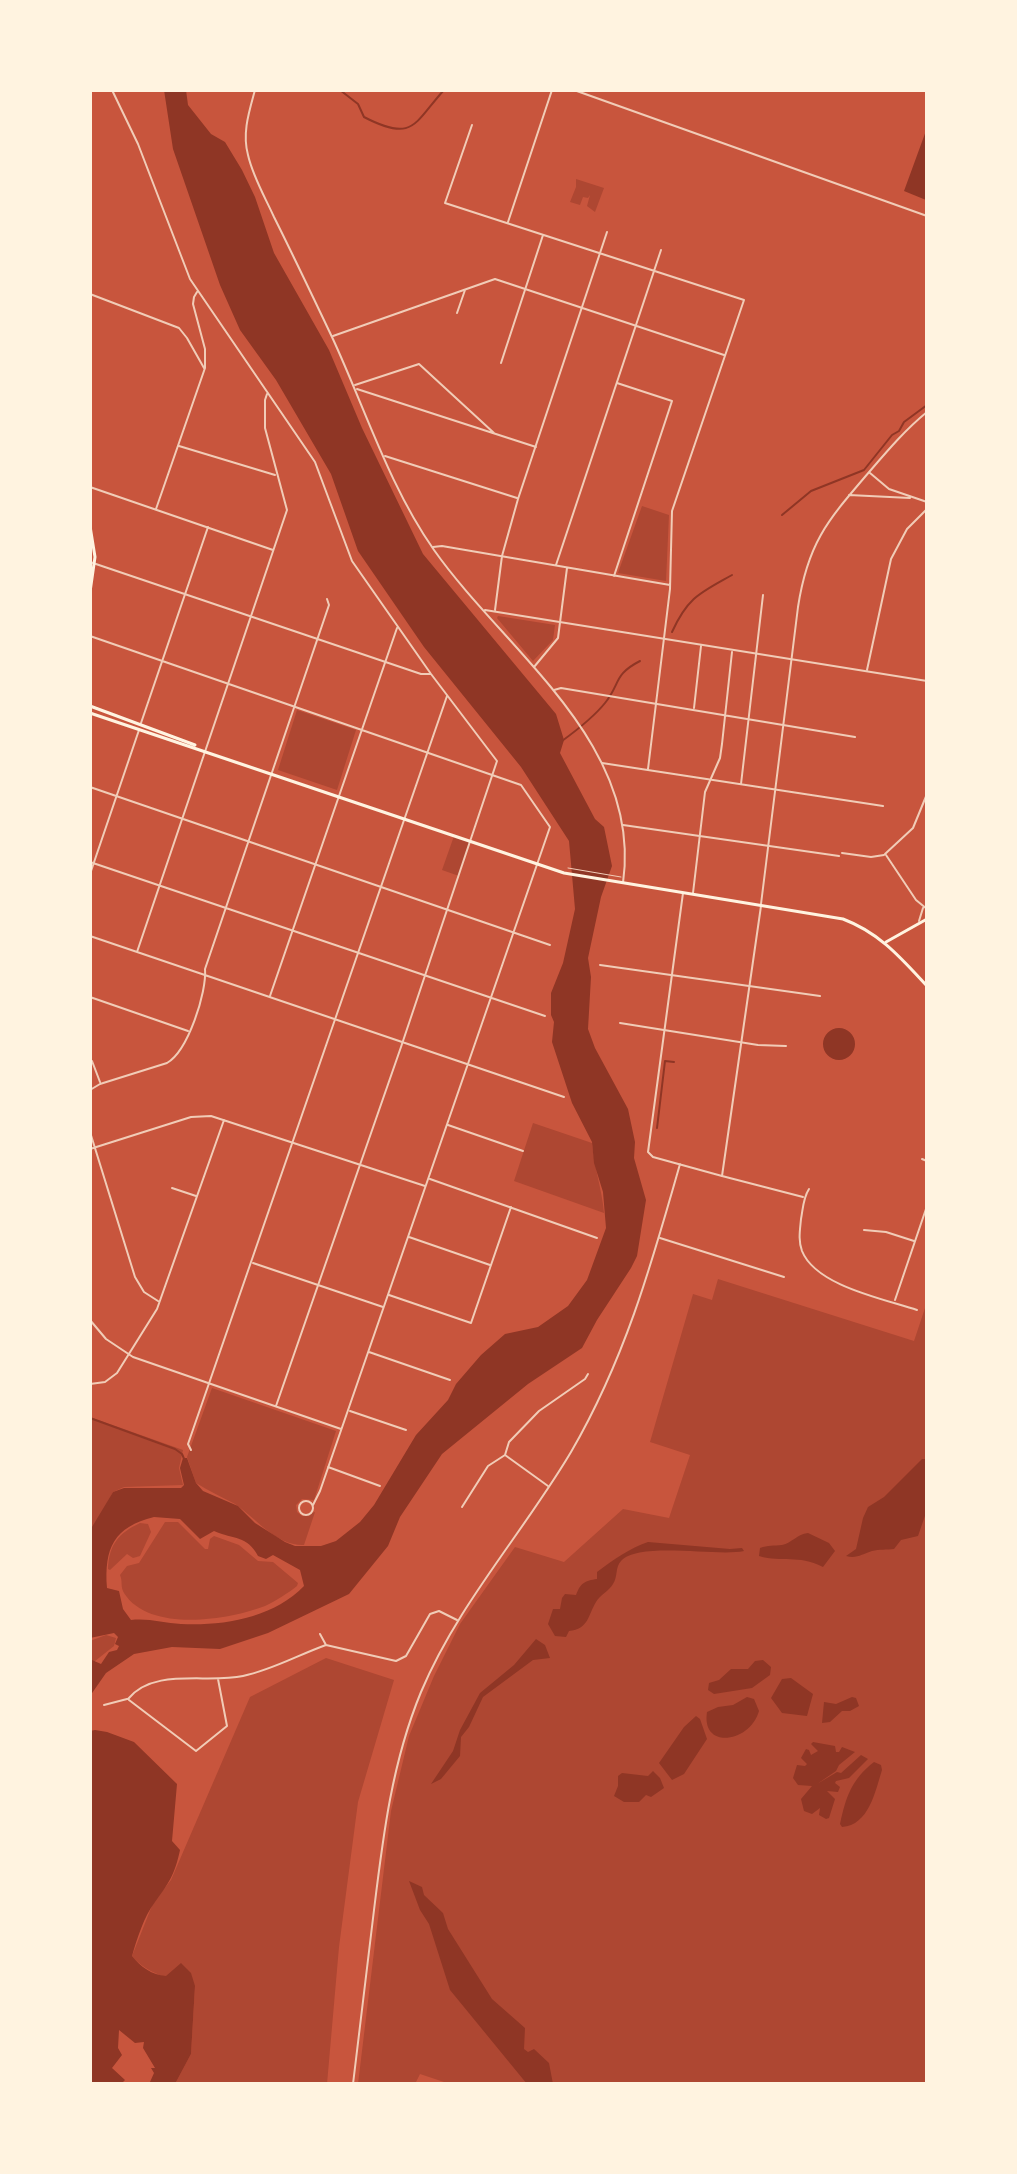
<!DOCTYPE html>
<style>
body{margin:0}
#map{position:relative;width:1017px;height:2174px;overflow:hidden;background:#c8553d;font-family:Lato,sans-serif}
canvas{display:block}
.frame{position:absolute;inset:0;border:92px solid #fff3e0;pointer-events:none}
</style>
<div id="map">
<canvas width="1017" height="2174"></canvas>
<div class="frame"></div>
</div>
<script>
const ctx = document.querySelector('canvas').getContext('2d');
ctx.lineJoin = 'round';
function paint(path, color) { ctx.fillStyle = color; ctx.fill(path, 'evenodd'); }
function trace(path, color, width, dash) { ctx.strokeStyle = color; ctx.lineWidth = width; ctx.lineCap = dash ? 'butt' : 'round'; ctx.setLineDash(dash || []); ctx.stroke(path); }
const green = new Path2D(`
 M576,179L604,188L595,212L587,206L590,195L588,198L583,197L580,205L570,202L576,187Z
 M642,506L669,515L666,581L618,573Z
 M498,616L555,625L553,640L533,661L497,618Z
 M297,710L356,730L337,790L278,770Z
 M454,836L470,842L459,876L442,870Z
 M533,1123L592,1143C594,1167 602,1189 604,1213L514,1181Z
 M718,1279L914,1341L927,1302V2084H450L420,2074L415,2084H358L391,1811L409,1736L434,1676L460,1624L515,1547L564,1562L623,1509L669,1518L690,1455L650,1442L693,1294L712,1300Z
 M212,1388L336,1431L314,1500L302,1499L296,1505L297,1512L302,1516L315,1512L304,1545C276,1546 256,1518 235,1504C222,1497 209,1491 196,1483L187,1457Z
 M90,1417L183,1450L179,1468L183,1485L124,1487L113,1492L90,1533Z
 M165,1522H178L205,1549H208L210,1539L214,1536L239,1545L258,1561L273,1562L298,1583L297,1586C288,1593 276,1601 265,1606C229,1620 149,1633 124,1593C120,1586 123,1582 120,1575L127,1566L139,1563Z
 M140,1523L148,1524L151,1532L140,1556L133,1558L127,1554L110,1570L108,1569C109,1544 119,1533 140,1523Z
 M106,1635L116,1638L114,1646L90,1665V1641Z
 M326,1658L394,1680L358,1802L339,1947L327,2084H175L191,2054L195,1986C172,1979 148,1975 132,1956L153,1903L171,1880L250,1697Z`);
const water = new Path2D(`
 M164,90H186L188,105L211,134L225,142L242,170L255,197L274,253L329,350L362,428L423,554L556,714L564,740L560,753L595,819L604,827L612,866L601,897L588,958L591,977L588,1029L595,1048L628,1109L635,1142L634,1158L646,1200L637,1256L631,1268L597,1320L582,1348L528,1384L442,1454L400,1517L388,1546L349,1594L268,1633L220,1649L172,1647L134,1654L106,1673L90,1696L92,1660L101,1664L109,1652L117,1650L119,1646L115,1644L118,1637L114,1633L90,1638L92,1527L113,1492L124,1488H181L184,1485L180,1468L183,1458H187L196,1483L203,1491L238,1506L255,1523L285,1542L295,1546H321L336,1541L360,1522L374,1505L416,1435L448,1400L456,1384L481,1355L505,1334L538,1327L568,1306L587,1280L606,1228L603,1192L594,1163L592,1142L572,1103L552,1042L554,1022L551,1015V993L563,963L575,909L569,841L521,767L424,647L358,551L331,474L276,380L240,330L220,285L173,149ZM154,1517L180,1519L200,1539L214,1531C234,1540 247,1535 258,1556L266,1559L273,1555L300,1570L304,1586C273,1618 224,1626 181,1624C164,1623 148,1618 131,1620L123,1609L119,1591L107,1588C104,1548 114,1527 154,1517Z
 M927,128V198L926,200L904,191Z
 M823 1044a16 16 0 1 1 32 0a16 16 0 1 1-32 0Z
 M922,1459H927V1510L918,1536L901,1540L894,1549C887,1550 879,1549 872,1551C862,1554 857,1559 846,1556L856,1549L863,1518L868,1507L884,1497Z
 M808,1533L829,1543L835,1551L823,1567C797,1554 783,1563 759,1556L760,1548C768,1545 774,1546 782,1545C792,1543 797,1534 808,1533Z
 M648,1542L730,1549L742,1548L744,1551C717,1557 640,1541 621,1561C615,1567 618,1577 613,1584C609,1591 600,1595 596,1602C588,1615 589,1629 569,1631L566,1637L555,1636L548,1624L553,1609H560L562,1598L565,1594L576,1595C581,1582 585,1581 597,1579V1572C613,1560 630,1548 648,1542Z
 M536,1639L545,1645L550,1658L533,1660L483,1697L469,1727L461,1737L460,1756L441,1779L431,1784L453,1751L460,1730L480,1693L514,1665Z
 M763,1660L771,1667L770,1675L752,1688L714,1694L708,1690L709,1683L719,1680L731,1669H748L755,1661Z
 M791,1678L813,1694L807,1716L782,1713L771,1698L782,1679Z
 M747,1697L754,1699L759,1711C750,1743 701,1750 707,1712L718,1707L733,1705Z
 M852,1697L856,1698L859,1706L850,1711H842L830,1722L822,1723L824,1702L836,1704Z
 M696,1716L700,1719L707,1739L684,1774L672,1780L659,1763L684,1727Z
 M95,1730L107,1732L134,1742L177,1784L172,1841L180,1850C175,1874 169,1883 155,1902C144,1916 137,1939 132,1956C141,1967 152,1975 166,1976L181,1963L191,1973L195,1986L191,2054L175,2084H153L150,2082L154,2073L151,2068H155L143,2048L144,2042L135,2043L119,2030L118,2048L122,2055L112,2068L125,2080L121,2084H90V1731Z
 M813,1742L835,1746L836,1752H839L842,1747L855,1752L839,1765L836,1771L817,1784L837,1772L841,1773L861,1755L868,1759L849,1778L836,1781L835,1783L840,1787L838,1792L827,1791L835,1799L829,1818L826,1819L819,1815L820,1808L812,1814L804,1811L801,1799L812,1786L798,1785L793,1778L797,1765L805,1766L807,1764L801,1758L806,1749L809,1750L811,1755L818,1751L811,1744Z
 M874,1762L881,1765L882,1770C875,1792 869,1825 842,1827L840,1824C846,1797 851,1780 874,1762Z
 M653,1771L660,1778L664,1788L651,1797L646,1795L639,1802H624L614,1796L618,1786V1776L622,1773L648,1776Z
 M409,1881L422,1887L424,1895L443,1913L448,1929L492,1999L525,2028L524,2049L528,2052L534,2049L549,2063L553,2084H527L450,1990L429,1924L420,1910Z`);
const stream = new Path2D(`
 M340,90L358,104L364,117C414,143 414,123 444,90
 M782,515L811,491L864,470L892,435L899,431L904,422L927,405
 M672,632C688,597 700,593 732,575
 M562,741C577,730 593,718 605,703C621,683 613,675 640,661
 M657,1128L665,1061L674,1062
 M90,1418L175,1449L182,1454L185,1461`);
const pedestrian = new Path2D(`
 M568,868L621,877`);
const minor = new Path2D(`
 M112,90L138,144L190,279L315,462L352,561L431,674L497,761L401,1047L276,1406
 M574,90L927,216
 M472,125L445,203L744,300L672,511L670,589L648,769
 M508,222L552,90
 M90,294L179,328L187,338L204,368
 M457,313L465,290
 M333,336L495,279L724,355
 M501,363L543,235
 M355,385L419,364L494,433
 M357,389L536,447
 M179,446L275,475
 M385,456L517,498
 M870,473L889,489L927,502
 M90,487L273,550
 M849,495L910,498
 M156,509L205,368V349L193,304L194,297L197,292
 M433,547L442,546L670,585
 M90,562L421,674H430
 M556,565L661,250
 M614,576L672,401L617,383
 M495,610L502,556L518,499L607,232
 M90,636L521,785L550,827L320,1491L313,1505
 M534,667L558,638L567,568
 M867,670L891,559L907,529L927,509
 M554,690L561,688L855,737
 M694,708L701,646
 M141,723L208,527
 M602,763L883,806
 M741,784L763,595
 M90,787L550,945
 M623,825L839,856
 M842,853L871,857L884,855
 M885,854L913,828L927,794
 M886,855L916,900L927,909
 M90,862L545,1016
 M90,874L139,730
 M693,893L705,792L720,758L722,744L732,652
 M761,904L798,607C808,541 829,519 870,471C888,450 906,429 927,412
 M919,921L923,908
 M90,936L564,1097
 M137,952L287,510L265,428V400L267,394
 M600,965L820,996
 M270,996L397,628
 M90,997L188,1031
 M620,1023L758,1045L786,1046
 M92,1061L100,1082
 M90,1090L100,1084L167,1063C188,1051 207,992 205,969L329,605L327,599
 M448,1125L523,1151
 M90,1132L135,1277L144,1292L158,1301
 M90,1149L191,1117L211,1116L425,1186
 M922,1159L927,1161
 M722,1176L803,1197
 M430,1179L597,1238
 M172,1188L196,1196
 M809,1189C803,1198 803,1209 801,1219C800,1230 798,1240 802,1251C816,1286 884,1299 917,1310
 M864,1230L886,1232L914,1241
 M409,1237L490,1265
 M660,1238L784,1277
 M253,1263L383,1307
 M389,1295L471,1323L511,1207
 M895,1300L927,1206
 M90,1320L106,1339L133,1357L341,1429
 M369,1352L450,1380
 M90,1384L105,1382L117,1373L157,1309L224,1120
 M350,1411L406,1430
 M191,1450L188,1444L447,696
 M505,1455L548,1486
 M328,1467L380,1486
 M299 1508a7 7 0 1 1 14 0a7 7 0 1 1-14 0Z
 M462,1507L488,1466L505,1455L509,1442L539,1411L585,1379L588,1374
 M320,1634L326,1645L396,1661L406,1656L430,1614L439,1611L457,1620
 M128,1699C154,1667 207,1684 243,1676C272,1670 298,1655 326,1645
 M129,1700L196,1751L227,1726L218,1679
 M104,1705L127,1699`);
const tertiary = new Path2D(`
 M255,90C249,112 242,133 248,155C253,177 265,197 274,217C294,257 313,297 332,337C365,408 389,486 434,550C505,651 643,743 623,883
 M485,610L927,681
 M683,893L648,1152L653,1157L722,1176L761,906
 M353,2084C360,2026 367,1968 374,1910C383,1836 392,1762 421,1692C458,1604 523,1533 571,1452C625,1359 651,1266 680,1164`);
const primary = new Path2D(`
 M90,526L95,557L90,592
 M90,706L195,745
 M90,713L564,873L843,919C880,933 901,958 927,986
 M886,942L927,919`);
paint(green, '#ae4732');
paint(water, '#8f3625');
trace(stream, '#8f3625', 2);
trace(pedestrian, '#f1ccb7', 1);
trace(minor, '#f1ccb7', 2);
trace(tertiary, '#f1ccb7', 2);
trace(primary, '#fff3e0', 3);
</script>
